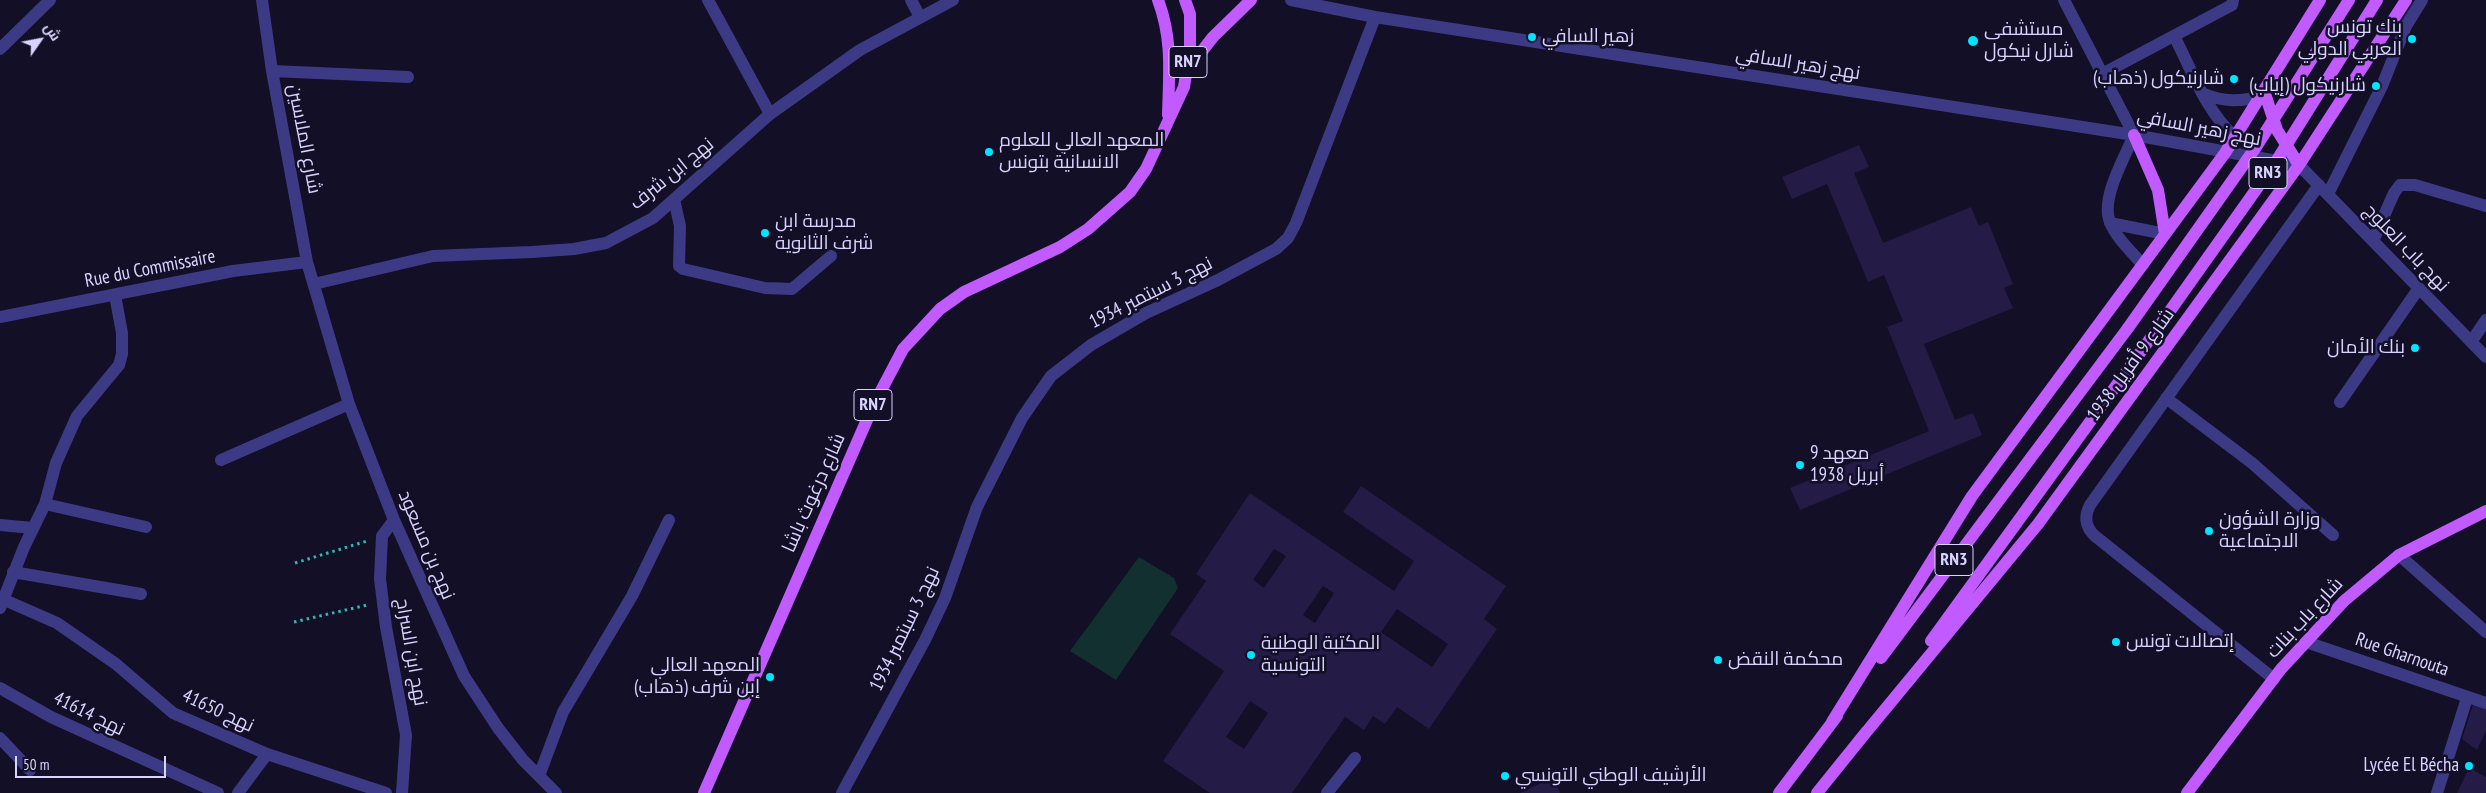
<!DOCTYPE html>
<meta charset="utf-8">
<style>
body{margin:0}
#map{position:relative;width:2486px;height:793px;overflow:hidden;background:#130f26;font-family:"PT Sans Narrow",Cairo,sans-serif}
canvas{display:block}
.north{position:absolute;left:15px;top:15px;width:50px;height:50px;-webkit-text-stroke:4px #130f26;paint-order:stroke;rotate:57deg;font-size:14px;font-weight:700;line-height:20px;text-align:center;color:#d9d4ff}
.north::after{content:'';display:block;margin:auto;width:18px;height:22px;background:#d9d4ff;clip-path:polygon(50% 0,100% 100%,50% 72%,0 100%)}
.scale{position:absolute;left:15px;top:756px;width:151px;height:22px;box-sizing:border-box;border:2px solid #d9d4ff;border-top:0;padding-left:6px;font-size:15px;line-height:18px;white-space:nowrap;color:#d9d4ff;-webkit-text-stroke:4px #130f26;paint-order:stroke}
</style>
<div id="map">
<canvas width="2486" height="793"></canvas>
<div class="north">ش</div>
<div class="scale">50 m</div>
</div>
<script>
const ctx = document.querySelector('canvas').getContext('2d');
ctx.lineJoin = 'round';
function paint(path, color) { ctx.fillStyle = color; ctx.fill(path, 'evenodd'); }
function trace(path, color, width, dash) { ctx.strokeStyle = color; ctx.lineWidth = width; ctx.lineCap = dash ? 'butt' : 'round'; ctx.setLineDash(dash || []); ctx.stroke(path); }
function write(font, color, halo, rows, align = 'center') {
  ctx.font = font + ' "PT Sans Narrow",Cairo,sans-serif'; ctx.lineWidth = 5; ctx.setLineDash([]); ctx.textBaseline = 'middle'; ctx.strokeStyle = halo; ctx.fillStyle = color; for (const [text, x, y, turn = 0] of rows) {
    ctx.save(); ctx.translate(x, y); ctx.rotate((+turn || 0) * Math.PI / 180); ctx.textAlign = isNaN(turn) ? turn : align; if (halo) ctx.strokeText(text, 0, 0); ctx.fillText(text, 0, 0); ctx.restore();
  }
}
const green = new Path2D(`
 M1139,557L1174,578L1178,588L1116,680L1070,651Z`);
const building = new Path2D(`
 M1859,145L1869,167L1854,173L1883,243L1971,207L1979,226L1988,222L2013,284L2004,288L2013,308L1924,344L1955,420L1973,413L1982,435L1800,510L1790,488L1929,431L1887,327L1903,321L1884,275L1868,282L1827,184L1792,199L1782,177Z
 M1361,486L1506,586L1484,619L1497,629L1429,729L1397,707L1385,724L1373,716L1364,730L1345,717L1292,793H1210L1163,761L1224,671L1170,634L1206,581L1196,574L1250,493L1394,591L1414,561L1343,512ZM1274,549L1286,556L1264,588L1253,580ZM1323,586L1334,593L1315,623L1303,615ZM1397,609L1448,644L1432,667L1381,632ZM1250,701L1268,713L1244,749L1226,737Z
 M2474,702L2486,706V731L2477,750L2462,739Z
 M2469,768L2486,777V793H2457Z
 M1553,777L1560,793H1520Z`);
const path = new Path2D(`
 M295,563L367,541
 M294,622L367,605`);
const minor = new Path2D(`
 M262,0L272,71L307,262L349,404L394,520L464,676L498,728L523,760L556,793
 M708,0L770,114
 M911,0L920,17
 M1291,0L1375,17L2134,135L2299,165L2486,357
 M2064,0L2134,135C2125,157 2100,199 2110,222C2116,238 2132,252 2143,265
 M2174,36C2192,70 2205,110 2234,136
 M0,49L50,0
 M272,71L408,77
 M2102,74L2232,5L2233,0
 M2204,94C2224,102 2240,102 2261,96
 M2328,194L2382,86L2406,26L2422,0
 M674,199L680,226L679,266L683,269L765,288L792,289L831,256
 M2110,223L2165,234
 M2373,241L2394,193L2400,185H2415L2486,206
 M314,284L433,256L532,252L574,249L606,243L653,218L770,114L860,50L953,0
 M0,317L233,271L307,262
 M2471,342L2486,320
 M2166,398L2252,463L2333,535
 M2340,402L2419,288
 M221,460L349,404
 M45,504L146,527
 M394,520L382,536L380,579L386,627L406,735L402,793
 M0,525L33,528
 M2399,555L2486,632
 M13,572L141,594
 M0,598L57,623L116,664L173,713L267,754L386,793
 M0,608L24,547L45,504L56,463L77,416L119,365L122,354V333L115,295
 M2306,642L2486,703
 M2274,679L2095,536C2085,527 2084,516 2090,505L2319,185
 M0,688L51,717L218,793
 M0,738L30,770
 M539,776L563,712L632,596L669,520
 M238,793L267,754
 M842,793L925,640L945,598L977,507L1022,418L1051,376L1091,345L1146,313L1218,280L1276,249L1288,238L1296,223L1375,17
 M1327,793L1355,758
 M2437,793L2467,698`);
const major = new Path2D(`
 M1158,0C1173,40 1169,74 1168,115
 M1188,69L1213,37L1251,0
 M2264,91L2277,130L2299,165
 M2134,135L2158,190L2165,234
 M1931,641L2150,339
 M1881,658L2128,328
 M1832,722L1972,496L2225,153L2320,0
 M1863,736L2038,524L2299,165L2406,0
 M704,793L873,406L903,349L940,309L964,292L1060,247L1088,229L1130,192L1146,169L1184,87L1190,48V14L1185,0
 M1779,793L1837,716
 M1817,793L1867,731
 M2187,793L2281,669L2344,601L2399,555L2486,511`);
const majorBridge = new Path2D(`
 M2128,328L2256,147L2349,0
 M2150,339L2277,160L2377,0`);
const markers = [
 [1532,37,5,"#00e5ff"],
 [2412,39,5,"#00e5ff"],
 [1973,41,6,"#00e5ff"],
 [2234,79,5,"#00e5ff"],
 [2376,86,5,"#00e5ff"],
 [989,152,5,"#00e5ff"],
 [765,233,5,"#00e5ff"],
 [2415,348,5,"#00e5ff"],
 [1800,465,5,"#00e5ff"],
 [2209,531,5,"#00e5ff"],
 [2116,642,5,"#00e5ff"],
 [1251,655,5,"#00e5ff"],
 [1718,660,5,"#00e5ff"],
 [770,677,5,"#00e5ff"],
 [2469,766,5,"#00e5ff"],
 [1505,776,5,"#00e5ff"]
];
const shields = [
 [1188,62,38],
 [2268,173,38],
 [873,405,38],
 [1954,560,38]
];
const shieldNames = [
 ["RN7",1188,62],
 ["RN3",2268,173],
 ["RN7",873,405],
 ["RN3",1954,560]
];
const poiNames = [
 ["بنك تونس",2402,28,"right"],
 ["العربي الدولي",2402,50,"right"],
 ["مستشفى",1984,30],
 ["شارل نيكول",1984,52],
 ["زهير السافي",1542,37],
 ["شارنيكول (ذهاب)",2224,79,"right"],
 ["شارنيكول (إياب)",2366,86,"right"],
 ["المعهد العالي للعلوم",999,141],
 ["الانسانية بتونس",999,163],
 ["مدرسة ابن",775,222],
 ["شرف الثانوية",775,244],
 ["بنك الأمان",2405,348,"right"],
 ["معهد 9",1810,454],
 ["أبريل 1938",1810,476],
 ["وزارة الشؤون",2219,520],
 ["الاجتماعية",2219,542],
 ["إتصالات تونس",2126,642],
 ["المكتبة الوطنية",1261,644],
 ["التونسية",1261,666],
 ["محكمة النقض",1728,660],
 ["المعهد العالي",760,666,"right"],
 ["إبن شرف (ذهاب)",760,688,"right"],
 ["Lycée El Bécha",2459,766,"right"],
 ["الأرشيف الوطني التونسي",1515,776]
];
const streetNames = [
 ["نهج زهير السافي",1798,64,9],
 ["نهج زهير السافي",2199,128,11],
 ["شارع الملاسين",304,139,79],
 ["نهج ابن شرف",672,174,-39],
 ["نهج باب العلوج",2406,248,46],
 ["Rue du Commissaire",150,269,-11],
 ["نهج 3 سبتمبر 1934",1151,293,-27],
 ["شارع 9 أفريل 1938",2131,365,-54],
 ["شارع درغوث باشا",814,493,-66],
 ["نهج بن مسعود",426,545,67],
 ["شارع باب بنات",2305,618,-47],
 ["نهج 3 سبتمبر 1934",905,629,-64],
 ["نهج ابن السراج",411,652,80],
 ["Rue Gharnouta",2402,655,19],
 ["نهج 41650",218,711,25],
 ["نهج 41614",89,714,26]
];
paint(green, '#12302f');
paint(building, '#241b47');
trace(path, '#2fb8b0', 3, [2.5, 4]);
trace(minor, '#3d3a85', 12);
trace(major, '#c25bff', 12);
trace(majorBridge, '#c25bff', 12);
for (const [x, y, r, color] of markers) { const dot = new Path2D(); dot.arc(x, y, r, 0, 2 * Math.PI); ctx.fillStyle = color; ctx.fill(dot); trace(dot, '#130f26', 2); }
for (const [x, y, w] of shields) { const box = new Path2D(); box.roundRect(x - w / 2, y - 15.5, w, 31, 4); ctx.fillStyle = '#130f26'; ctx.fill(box); trace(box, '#d9d4ff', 1); }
write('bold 18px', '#d9d4ff', null, shieldNames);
write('19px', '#d9d4ff', '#130f26', poiNames, 'left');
write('19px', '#d9d4ff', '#130f26', streetNames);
</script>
